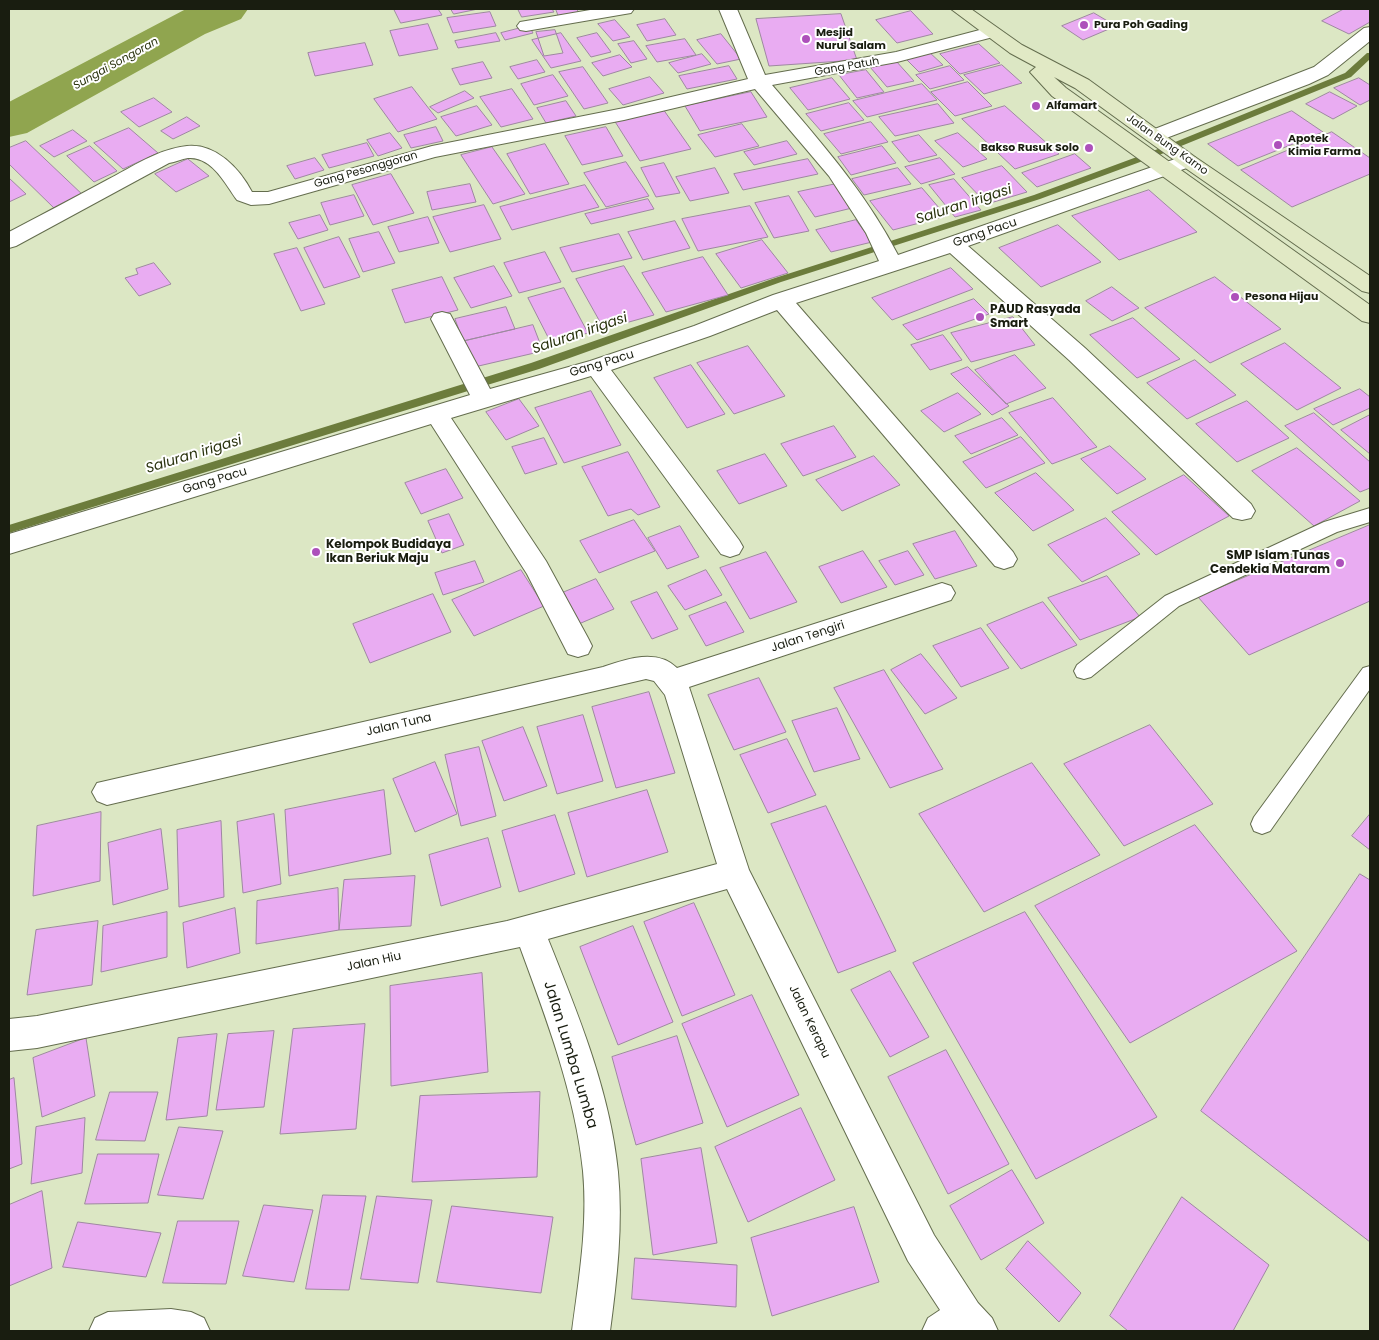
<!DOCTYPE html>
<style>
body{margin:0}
#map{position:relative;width:1379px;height:1340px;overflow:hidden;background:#dce7c4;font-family:Poppins,sans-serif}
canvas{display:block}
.frame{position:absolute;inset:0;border:10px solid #191d10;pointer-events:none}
</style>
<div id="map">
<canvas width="1379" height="1340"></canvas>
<div class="frame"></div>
</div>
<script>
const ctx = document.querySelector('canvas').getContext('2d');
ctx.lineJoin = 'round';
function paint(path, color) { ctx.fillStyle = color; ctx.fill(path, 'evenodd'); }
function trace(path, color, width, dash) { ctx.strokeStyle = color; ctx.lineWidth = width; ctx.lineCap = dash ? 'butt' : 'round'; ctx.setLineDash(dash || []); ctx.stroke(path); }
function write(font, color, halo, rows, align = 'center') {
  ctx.font = font + ' Poppins,sans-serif'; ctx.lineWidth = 4; ctx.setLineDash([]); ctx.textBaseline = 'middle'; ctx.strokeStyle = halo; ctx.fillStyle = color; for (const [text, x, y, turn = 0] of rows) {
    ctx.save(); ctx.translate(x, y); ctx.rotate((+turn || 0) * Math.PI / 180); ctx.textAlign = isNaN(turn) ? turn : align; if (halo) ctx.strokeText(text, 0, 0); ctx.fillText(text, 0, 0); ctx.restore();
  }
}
const stream = new Path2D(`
 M1367,53H1370V59L1351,77L1159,155L1040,199L781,282L539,369L9,533V525L531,363L775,278L1034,195L1153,151L1345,73Z`);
const river = new Path2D(`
 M186,9H248L241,19L205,34L27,133L9,137V102Z`);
const building = new Path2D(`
 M394,9H438L442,15L401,23Z
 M451,9H478L454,14Z
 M518,9H552L554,12L522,17Z
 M556,9H577L579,14L559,17Z
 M1344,9H1370V22L1349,34L1322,21Z
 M911,11L933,34L897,43L876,20Z
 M490,12L496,26L453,33L447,18Z
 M1094,13L1116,26L1083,40L1062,26Z
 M841,14L857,60L769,66L756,19Z
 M665,19L676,35L647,41L637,25Z
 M615,20L630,37L613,41L598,24Z
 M428,24L438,49L399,56L390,31Z
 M529,26L533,33L505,40L501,33Z
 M555,30L563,53L544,56L536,32Z
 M496,33L500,41L458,48L455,41Z
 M561,33L581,61L551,68L532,40Z
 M597,33L611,52L591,57L577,38Z
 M721,34L741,59L717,64L697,40Z
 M685,39L696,55L657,62L646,46Z
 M634,41L647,59L631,63L618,44Z
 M365,43L373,65L315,76L308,53Z
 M979,44L1000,63L960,74L940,54Z
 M928,51L943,65L919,72L904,57Z
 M702,54L711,64L678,73L669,63Z
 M620,55L632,67L603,76L592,63Z
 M537,60L545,72L518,79L510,67Z
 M896,61L914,81L887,87L870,67Z
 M483,62L492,78L460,85L452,69Z
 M1002,65L1022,83L984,94L964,75Z
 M729,66L737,79L687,89L679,76Z
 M950,66L964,80L930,89L916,75Z
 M583,67L608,103L584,109L559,72Z
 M866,70L884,92L857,98L839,75Z
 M553,75L568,96L534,105L521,84Z
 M650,77L664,93L623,105L609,89Z
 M832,78L850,99L808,110L790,88Z
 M1359,78L1370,85V100L1360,105L1334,88Z
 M968,82L992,106L955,116L931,92Z
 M922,84L937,100L867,117L853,101Z
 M412,87L437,119L398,132L374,99Z
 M512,89L533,119L501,127L480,97Z
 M465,91L474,98L438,113L430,107Z
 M751,92L767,117L700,131L685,106Z
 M1330,92L1357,106L1333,119L1306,104Z
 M154,98L172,112L139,127L121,112Z
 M566,101L576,116L546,123L537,108Z
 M849,103L864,120L821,131L806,114Z
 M938,104L954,123L895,136L879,117Z
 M477,106L492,125L456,136L441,117Z
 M1005,106L1059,154L1015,169L962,119Z
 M663,109L691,149L640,161L614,120Z
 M1292,111L1323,132L1238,166L1208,144Z
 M187,117L200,126L173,139L161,131Z
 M871,122L888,142L841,154L824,134Z
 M742,124L759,146L715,157L698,135Z
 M436,127L443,141L411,148L404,135Z
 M606,127L623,156L582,165L565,136Z
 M129,128L158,153L123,169L94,143Z
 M73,130L87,141L54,157L40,146Z
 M1332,132L1370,158V174L1292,207L1241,170Z
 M390,133L402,148L378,156L367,140Z
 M958,133L987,159L963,167L935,141Z
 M919,135L937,155L909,162L892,142Z
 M26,141L85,197L56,210L9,164V148Z
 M787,141L797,154L754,165L744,152Z
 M367,143L374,156L329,168L322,155Z
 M545,144L569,184L530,194L507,154Z
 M90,146L117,171L94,182L67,156Z
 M882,146L896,163L851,175L838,157Z
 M492,147L525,194L493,204L461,155Z
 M1075,154L1091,168L1037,187L1022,173Z
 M315,158L324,170L295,179L287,166Z
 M940,158L955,174L921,184L905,167Z
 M188,159L209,176L176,192L155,174Z
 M808,159L818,174L743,190L734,174Z
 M626,162L649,196L606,207L584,173Z
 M664,163L680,193L656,197L641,168Z
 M1002,166L1027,192L987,204L962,178Z
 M715,168L729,193L690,201L676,177Z
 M898,168L911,184L864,195L852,179Z
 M391,174L414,213L373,225L352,185Z
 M9,178L26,194L9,202Z
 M954,179L981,210L955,217L929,185Z
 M470,184L476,202L432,210L427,192Z
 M836,184L852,208L815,217L798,192Z
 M585,185L599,207L512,230L500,207Z
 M922,188L946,216L893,230L870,201Z
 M1149,190L1197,232L1119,260L1072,216Z
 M354,195L364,216L330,225L321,203Z
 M789,196L809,231L774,238L755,203Z
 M648,199L654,209L591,224L585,214Z
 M484,205L501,239L450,252L433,217Z
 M750,206L768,237L698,251L682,219Z
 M320,215L328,230L298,239L289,223Z
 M428,217L439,243L399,252L388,227Z
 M856,220L872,242L831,252L816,230Z
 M675,221L690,248L643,260L628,232Z
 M1058,225L1101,262L1041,287L999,248Z
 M379,232L395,263L363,272L349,239Z
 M619,234L632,258L572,272L560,248Z
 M339,237L360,277L324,288L304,248Z
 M762,240L788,273L741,288L716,254Z
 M297,248L325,304L301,311L274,254Z
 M545,252L561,282L519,293L504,263Z
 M703,257L728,295L666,312L642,273Z
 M154,263L171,284L139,296L125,278L138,274L136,269Z
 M494,266L512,296L471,308L454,278Z
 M624,266L654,315L604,329L576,279Z
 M951,268L973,289L892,320L872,298Z
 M442,277L458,310L405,323L392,290Z
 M1215,277L1281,329L1210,363L1145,308Z
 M1112,287L1139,308L1112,321L1086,301Z
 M564,288L588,333L551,343L528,298Z
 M974,299L989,314L917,340L903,325Z
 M506,307L515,329L463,341L455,319Z
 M1013,317L1035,345L971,362L951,333Z
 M1133,318L1180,359L1137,378L1090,335Z
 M533,325L543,351L470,368L461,342Z
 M943,335L962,360L930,370L911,345Z
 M1285,343L1341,388L1297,410L1241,364Z
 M748,346L785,396L734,414L697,363Z
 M1015,355L1046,388L1006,404L975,370Z
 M1195,360L1236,395L1187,419L1147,383Z
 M691,365L725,414L687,428L654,378Z
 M968,367L1009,406L992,415L951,374Z
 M1360,389L1370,397V408L1333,425L1314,409Z
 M591,391L621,445L564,463L535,408Z
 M958,393L981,414L944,432L921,411Z
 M1053,398L1097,447L1052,464L1009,413Z
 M519,399L539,426L506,440L486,412Z
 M1247,401L1289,438L1237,462L1196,424Z
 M1314,413L1370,462V488L1360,492L1285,426Z
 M1370,415V454L1341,430Z
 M1002,418L1018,435L971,454L955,436Z
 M834,426L856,457L803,476L781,444Z
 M1021,437L1045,463L986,488L963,462Z
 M544,438L557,464L525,474L512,447Z
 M1110,446L1146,479L1117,494L1081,459Z
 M1297,448L1360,501L1314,526L1252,471Z
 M628,452L660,507L638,515L631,509L608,516L582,467Z
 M765,454L787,486L739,504L717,471Z
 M874,456L900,485L842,511L816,480Z
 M446,469L463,498L421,514L405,483Z
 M1036,473L1074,510L1033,531L995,493Z
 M1184,475L1229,516L1156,555L1112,512Z
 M449,514L464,545L442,553L428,521Z
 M1106,518L1140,554L1082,582L1048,545Z
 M634,520L655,551L599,573L580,541Z
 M1370,525V601L1249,655L1198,597Z
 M680,526L699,557L667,569L648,538Z
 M955,531L977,566L935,579L913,544Z
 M863,551L887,587L841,603L819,567Z
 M908,551L924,575L895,585L879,561Z
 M766,552L797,602L750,619L720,568Z
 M475,561L484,582L443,595L435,573Z
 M521,570L544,606L474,636L452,600Z
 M706,570L722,595L685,610L668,586Z
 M1107,576L1140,617L1080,640L1048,598Z
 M596,579L614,609L574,626L555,596Z
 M657,592L678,629L652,639L631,602Z
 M433,594L451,632L370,663L353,624Z
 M726,602L744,632L706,646L689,616Z
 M1043,602L1077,645L1021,669L987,625Z
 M981,628L1009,668L961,687L933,646Z
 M921,654L957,698L925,714L891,670Z
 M884,670L943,769L890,788L834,688Z
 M759,678L786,732L734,750L708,695Z
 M649,692L675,773L616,788L592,707Z
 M837,708L860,759L814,772L792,721Z
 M583,715L603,781L557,794L537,727Z
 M1150,725L1213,804L1124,846L1064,764Z
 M523,727L547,786L504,801L482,741Z
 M787,739L816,795L768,813L740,755Z
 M479,747L496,816L461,826L445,755Z
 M435,762L457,814L415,832L393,779Z
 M1032,763L1100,855L984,912L919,814Z
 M384,790L391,854L289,876L285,810Z
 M647,790L668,852L587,877L568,813Z
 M826,806L896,951L838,973L771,824Z
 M101,812L100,881L33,896L37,826Z
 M274,814L281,884L243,893L237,822Z
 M1370,814V850L1352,836Z
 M555,815L575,874L519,892L502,831Z
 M221,821L224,897L179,907L177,830Z
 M1195,825L1297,951L1130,1043L1035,906Z
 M161,829L168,889L113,905L108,843Z
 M488,838L501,887L441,906L429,855Z
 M1360,874L1370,880V1242L1201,1111Z
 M415,876L411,926L339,930L344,880Z
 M338,888L339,930L256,944L257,901Z
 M694,903L735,995L682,1016L644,922Z
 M235,908L240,953L187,968L183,923Z
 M167,912V957L101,972L103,926Z
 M1025,912L1157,1117L1036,1179L913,963Z
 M98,921L92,985L27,995L36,930Z
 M633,926L673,1022L618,1045L580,947Z
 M890,971L929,1037L890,1057L851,990Z
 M482,973L488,1072L391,1086L390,986Z
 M752,995L799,1095L727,1127L682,1024Z
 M365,1024L356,1129L280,1134L293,1029Z
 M274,1031L264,1107L216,1110L228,1034Z
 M217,1034L207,1116L166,1120L178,1038Z
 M677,1036L703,1123L636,1145L612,1057Z
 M86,1038L95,1096L42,1117L33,1058Z
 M946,1050L1009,1164L948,1194L888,1077Z
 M14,1078L22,1164L9,1169V1080Z
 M110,1092H158L145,1141L96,1140Z
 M540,1092L537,1177L412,1182L420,1096Z
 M801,1108L835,1180L748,1222L715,1147Z
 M85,1118L82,1173L31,1184L36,1127Z
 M179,1127L223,1131L203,1199L158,1195Z
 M701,1148L717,1243L653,1255L641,1159Z
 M98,1154H159L148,1203L85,1204Z
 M1012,1170L1044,1223L981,1260L950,1206Z
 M42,1191L52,1268L9,1286V1205Z
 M323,1195L366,1196L349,1290L306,1289Z
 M377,1196L432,1200L418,1283L361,1279Z
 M1182,1197L1269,1265L1233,1331H1128L1110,1316Z
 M264,1205L313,1210L294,1282L243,1276Z
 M452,1206L553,1217L541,1293L437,1282Z
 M854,1207L879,1282L772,1316L751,1238Z
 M178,1221H239L226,1284L163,1283Z
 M78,1222L161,1233L146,1277L63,1267Z
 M1028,1241L1081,1293L1059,1322L1006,1269Z
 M635,1258L737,1265L736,1307L632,1299Z`);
const lane = new Path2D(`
 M1370,508V522L1337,532L1179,606L1091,677L1084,679L1077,677L1074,671L1077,665L1165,596L1324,522Z
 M1370,666V689L1270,831L1262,834L1254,831L1251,824L1254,817L1363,668Z`);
const street = new Path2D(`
 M596,9H634L631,13L625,14L526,31L520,30L517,26L520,22L526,21Z
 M719,9H737L765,75L896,52L991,27L997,28L1000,32L997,36L897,62L772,85C818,139 865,191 898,255L1181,157H1195L1198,161L1195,165L968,246L1085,348L1251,504L1255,511L1251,518L1242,520L1233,518L1069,360L950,253L796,303L1013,552L1017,559L1013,566L1004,569L995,566L777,310L710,336L611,370L739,540L743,547L739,554L730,557L721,554L591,376L451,418L546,561L588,638L592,646L588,654L578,657L568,654L527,574L431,424L9,554V534L470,395L431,319L434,314L442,312L450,314L490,389L590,361L694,326L773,295L879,261L866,233L829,176L755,89L624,120L435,157L269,204L251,205L237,200C226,185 212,156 188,158C182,159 175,162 169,163L16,246L9,248V232C41,215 74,198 107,180C132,167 158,149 187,146C216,143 240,169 252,192H268L432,146L624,108L748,79Z
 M1370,27V41L1328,75L1309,84L1161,140H1147L1144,136L1147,132L1314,67L1364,28Z
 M942,583L951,586L955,593L951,600L689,687L749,870L934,1235L978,1303L992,1318L998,1331H922L928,1318L940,1310L908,1261L727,889L548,939C578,1014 610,1091 618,1172C623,1225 617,1279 610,1331H572C579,1278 588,1225 583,1171C575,1094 547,1020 520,947L37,1048L9,1051V1019L37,1016L507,921L717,864L665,695L654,681L646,679L107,805L97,801L92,792L97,783L603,667C626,659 657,648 677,668Z
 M171,1309L191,1312L204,1318L210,1331H89L95,1318L108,1312Z`);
const secondary = new Path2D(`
 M951,9H971L1022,45L1089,80L1195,157L1370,276V293L1362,291L1181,165L1075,88L1054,77L1066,88L1370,305V323L1362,321L1052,96L1030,72L1036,67L1010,53Z`);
const markers = [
 [1084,25,5,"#ad50bb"],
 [806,39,5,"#ad50bb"],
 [1036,106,5,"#ad50bb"],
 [1278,145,5,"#ad50bb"],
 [1089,148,5,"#ad50bb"],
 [1235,297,5,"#ad50bb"],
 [980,317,5,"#ad50bb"],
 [316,552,5,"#ad50bb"],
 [1340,563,5,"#ad50bb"]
];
const farPoinames = [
 ["Pura Poh Gading",1094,25],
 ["Mesjid",816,33],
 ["Nurul Salam",816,46],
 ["Alfamart",1046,106],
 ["Apotek",1288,139],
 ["Kimia Farma",1288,152],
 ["Bakso Rusuk Solo",1079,148,"right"],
 ["Pesona Hijau",1245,297]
];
const farWaternames = [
 ["Sungai Songoran",116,64,-29]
];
const farStreetnames = [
 ["Gang Patuh",847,67,-10],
 ["Jalan Bung Karno",1167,145,35],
 ["Gang Pesonggoran",366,170,-16]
];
const streetNames = [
 ["Gang Pacu",985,233,-19],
 ["Gang Pacu",602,364,-17],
 ["Gang Pacu",215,481,-17],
 ["Jalan Tengiri",808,637,-18],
 ["Jalan Tuna",399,725,-13],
 ["Jalan Hiu",374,962,-12],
 ["Jalan Kerapu",809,1022,64]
];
const poiNames = [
 ["PAUD Rasyada",990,310],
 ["Smart",990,324],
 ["Kelompok Budidaya",326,545],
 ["Ikan Beriuk Maju",326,559],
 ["SMP Islam Tunas",1330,556,"right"],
 ["Cendekia Mataram",1330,570,"right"]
];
const waterNames = [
 ["Saluran irigasi",964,205,-18],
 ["Saluran irigasi",580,334,-19],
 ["Saluran irigasi",194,455,-17]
];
const nearStreetnames = [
 ["Jalan Lumba Lumba",570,1055,73]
];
paint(stream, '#6c7c3c');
paint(river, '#90a54f');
paint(building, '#e9acf2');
trace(building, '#9e87a1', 1);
trace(lane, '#646d4e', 2);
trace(street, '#646d4e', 2);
trace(secondary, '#646d4e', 2);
paint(lane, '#fff');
paint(street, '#fff');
paint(secondary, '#e1e9c5');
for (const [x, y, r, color] of markers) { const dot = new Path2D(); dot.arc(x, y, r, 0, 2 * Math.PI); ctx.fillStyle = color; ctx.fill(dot); trace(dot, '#fff', 2); }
write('bold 11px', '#191d10', '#fff', farPoinames, 'left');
write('italic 11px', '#28310c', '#fff', farWaternames);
write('11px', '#191d10', '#fff', farStreetnames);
write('12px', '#191d10', '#fff', streetNames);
write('bold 12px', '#191d10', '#fff', poiNames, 'left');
write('italic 14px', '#28310c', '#fff', waterNames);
write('15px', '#191d10', '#fff', nearStreetnames);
</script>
